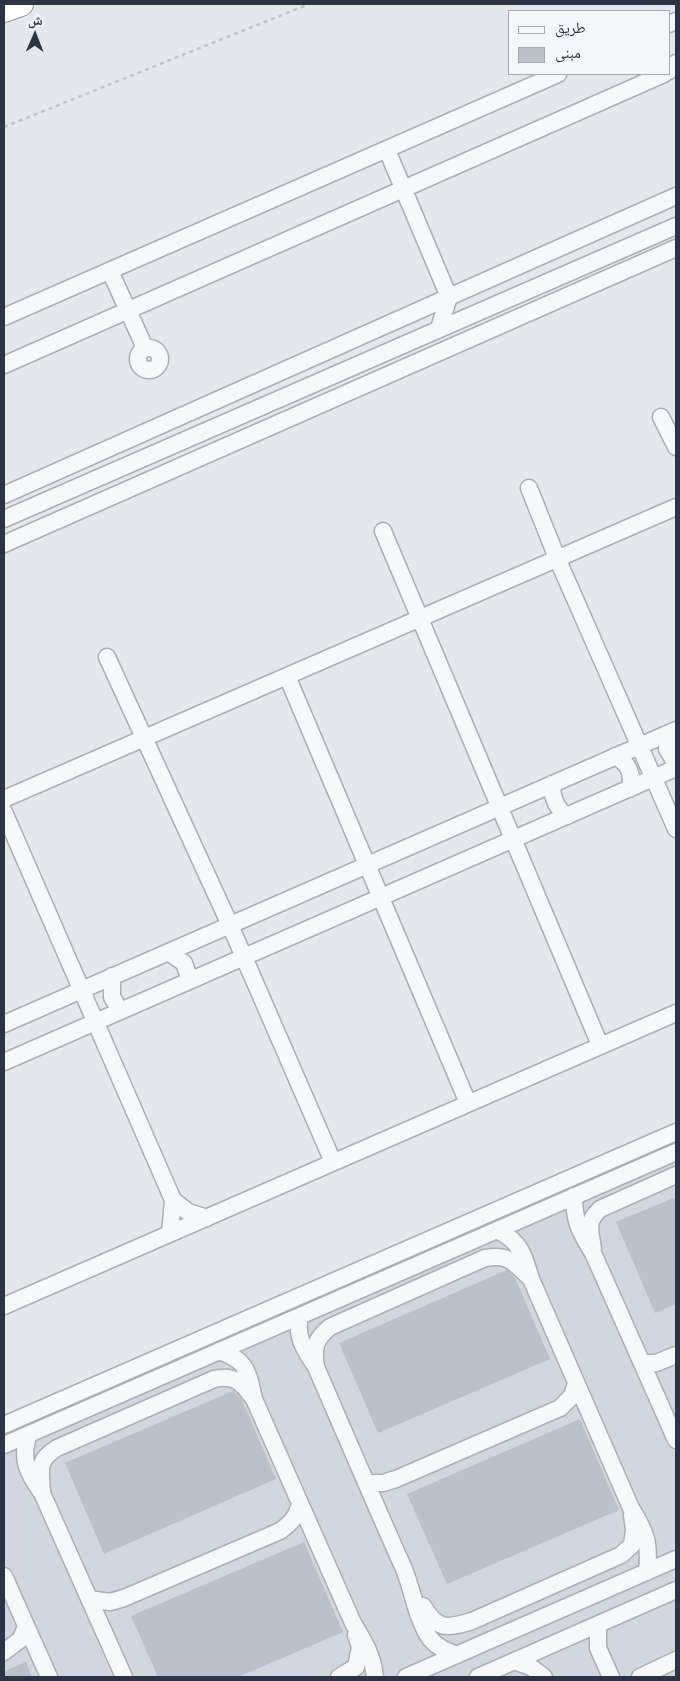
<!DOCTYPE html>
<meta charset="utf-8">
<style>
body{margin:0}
#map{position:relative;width:680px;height:1681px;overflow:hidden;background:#e4e7ec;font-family:"Asap Condensed","Noto Naskh Arabic",sans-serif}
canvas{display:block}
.frame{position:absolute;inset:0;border:5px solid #2b3445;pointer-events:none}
.legend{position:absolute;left:508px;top:10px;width:162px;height:65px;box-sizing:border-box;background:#f4f6f9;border:1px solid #a4a8b1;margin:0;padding:6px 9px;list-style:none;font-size:15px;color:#2b3445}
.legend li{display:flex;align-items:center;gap:10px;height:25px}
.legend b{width:25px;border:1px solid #a4a8b1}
.north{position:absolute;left:10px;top:10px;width:50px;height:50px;-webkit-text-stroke:4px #f4f6f9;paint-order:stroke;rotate:1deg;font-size:14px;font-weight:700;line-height:20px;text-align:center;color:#2b3445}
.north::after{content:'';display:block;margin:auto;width:18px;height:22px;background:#2b3445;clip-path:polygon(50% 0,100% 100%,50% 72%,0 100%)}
</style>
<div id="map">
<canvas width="680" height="1681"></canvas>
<div class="frame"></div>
<ul class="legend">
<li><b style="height:6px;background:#f7f8fa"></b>طريق</li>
<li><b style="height:14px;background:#bbc0ca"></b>مبنى</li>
</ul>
<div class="north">ش</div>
</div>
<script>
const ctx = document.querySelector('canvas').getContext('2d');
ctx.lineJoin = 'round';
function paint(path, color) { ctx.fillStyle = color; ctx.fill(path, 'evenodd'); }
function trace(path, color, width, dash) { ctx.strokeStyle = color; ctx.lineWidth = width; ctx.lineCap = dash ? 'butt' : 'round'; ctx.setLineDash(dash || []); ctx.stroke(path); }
const built = new Path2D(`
 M676,1136V1677H4V1430Z`);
const building = new Path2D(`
 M676,1197V1304L655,1313L616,1222Z
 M507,1270L515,1278L550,1359L378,1433L339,1343Z
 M233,1391L242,1400L276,1479L104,1554L65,1463Z
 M580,1419L619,1510L447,1584L407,1494Z
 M304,1542L343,1632L238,1677H158L131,1616Z
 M26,1662L32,1677H4V1671Z`);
const path = new Path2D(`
 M4,127L309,4`);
const minor = new Path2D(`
 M669,24L676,21
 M669,71L676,63
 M387,150L449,297L439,328
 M110,271L145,348
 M4,317L558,74
 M138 359a11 11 0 1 1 22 0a11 11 0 1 1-22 0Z
 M4,365L664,74
 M661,417L676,447
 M529,488L557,558L676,829
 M4,495L676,196
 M4,519L676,226
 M383,531L600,1045
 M4,544L676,248
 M107,657L230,925L333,1162
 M287,676L468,1103
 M671,732L667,749L676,764
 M615,756C629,763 634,775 629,789
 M552,784C552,798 556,808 567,816
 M4,799L676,507
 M4,812L173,1200L170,1233
 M168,952L184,963L190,980
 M112,976V997L120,1010
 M4,1024L676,730
 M4,1062L676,768
 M574,1196C574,1222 580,1232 593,1253L676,1440
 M173,1200L188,1212L207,1218
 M497,1230C521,1242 524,1255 531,1279L631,1508C646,1532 650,1543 647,1572
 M593,1248C590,1230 586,1222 600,1209L676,1175
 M4,1306L676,1013
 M300,1316C295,1336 305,1351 316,1367C345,1434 374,1502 404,1569C413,1591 416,1617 429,1637C436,1647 446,1651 457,1655
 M219,1351C248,1360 248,1373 254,1399L353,1623C364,1641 373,1656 375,1677
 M642,1363H656L676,1355
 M316,1367C313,1348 315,1339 330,1327L485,1258C509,1254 513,1262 529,1277
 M4,1425L676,1132
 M29,1434C20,1459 27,1472 42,1493L124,1677
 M4,1445L676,1152
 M366,1483H383L396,1479L560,1408L572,1396L576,1383
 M42,1493C41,1470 36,1461 57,1448L214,1379C234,1374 242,1383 253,1398
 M4,1576L49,1677
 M89,1599L110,1602L124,1598L280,1531C291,1523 297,1517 300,1503
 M423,1606C438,1630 445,1629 472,1621L621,1555L632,1545L634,1530L632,1515
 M598,1625V1648L611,1677
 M4,1652L21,1639L26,1626
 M514,1661L531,1667L544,1677
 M339,1677L356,1667L360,1647L356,1635
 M406,1677L676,1559
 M478,1677L676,1590
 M640,1677L676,1660`);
const highway = new Path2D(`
 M4,10L21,4`);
paint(built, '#d2d6de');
paint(building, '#bbc0ca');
trace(minor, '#a9aeb7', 19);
trace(highway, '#8b94a3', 26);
trace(path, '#c2c5cb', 2.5, [4, 4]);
trace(minor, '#f7f8fa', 16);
trace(highway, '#fff', 24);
</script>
